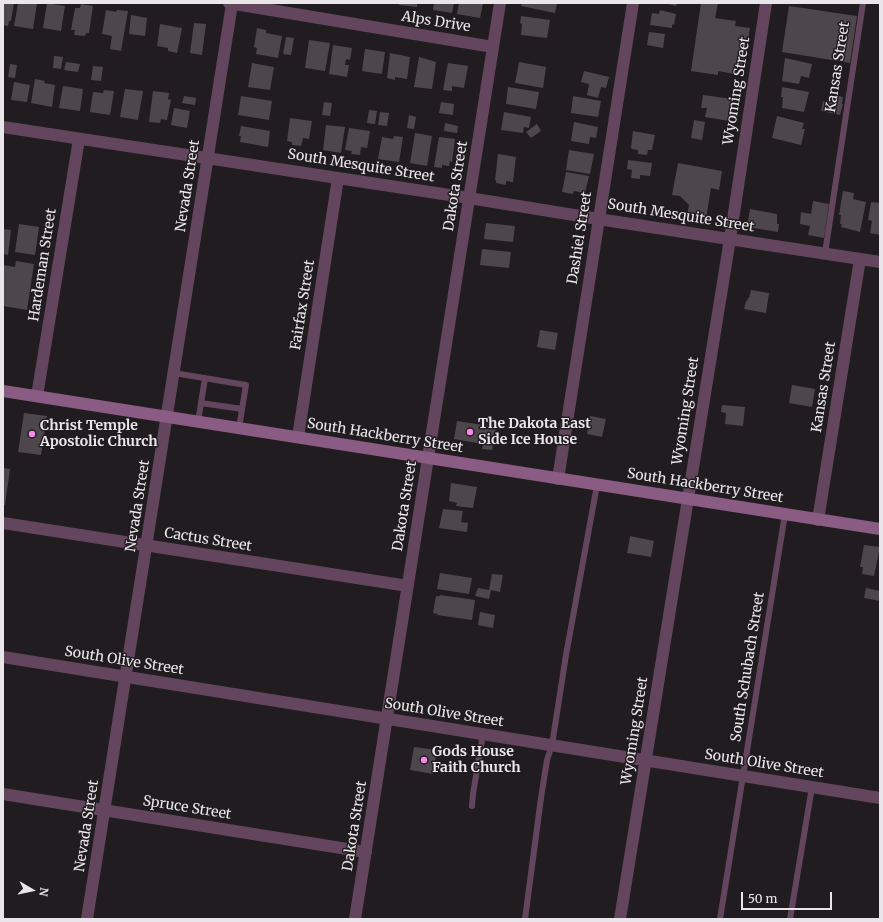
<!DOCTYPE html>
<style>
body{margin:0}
#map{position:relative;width:883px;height:922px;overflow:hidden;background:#211c20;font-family:Merriweather,serif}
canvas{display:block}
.frame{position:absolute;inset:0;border:4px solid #e9e6e9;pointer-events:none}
.north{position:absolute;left:12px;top:870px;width:40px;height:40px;-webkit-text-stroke:3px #211c20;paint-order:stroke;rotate:99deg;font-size:11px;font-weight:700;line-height:16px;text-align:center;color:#e9e6e9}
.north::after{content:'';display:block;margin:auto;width:14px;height:18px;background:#e9e6e9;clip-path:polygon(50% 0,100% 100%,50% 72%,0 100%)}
.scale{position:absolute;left:741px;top:892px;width:91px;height:18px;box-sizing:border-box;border:2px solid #e9e6e9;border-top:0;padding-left:5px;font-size:12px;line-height:14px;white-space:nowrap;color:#e9e6e9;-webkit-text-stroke:3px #211c20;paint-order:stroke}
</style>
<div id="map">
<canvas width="883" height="922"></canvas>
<div class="frame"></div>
<div class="north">N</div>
<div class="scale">50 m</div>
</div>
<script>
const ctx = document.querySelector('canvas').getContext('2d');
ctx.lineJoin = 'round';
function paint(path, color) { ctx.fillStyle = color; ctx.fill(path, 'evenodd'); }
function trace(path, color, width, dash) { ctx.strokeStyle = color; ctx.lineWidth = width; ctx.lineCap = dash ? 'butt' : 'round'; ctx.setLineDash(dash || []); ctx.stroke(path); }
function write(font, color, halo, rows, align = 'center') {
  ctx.font = font + ' Merriweather,serif'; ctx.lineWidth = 3; ctx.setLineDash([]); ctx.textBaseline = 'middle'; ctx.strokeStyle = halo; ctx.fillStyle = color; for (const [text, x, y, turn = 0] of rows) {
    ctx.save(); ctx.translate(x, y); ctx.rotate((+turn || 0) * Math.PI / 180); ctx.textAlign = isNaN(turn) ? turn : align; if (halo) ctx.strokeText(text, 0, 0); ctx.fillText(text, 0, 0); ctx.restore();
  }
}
const building = new Path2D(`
 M3,3H14L11,21H9L8,26L3,25Z
 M18,3H37L33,29L14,26Z
 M47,3L65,6L61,31L43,28Z
 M400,3H417V7L399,5Z
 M434,3H454L452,13L433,10Z
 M459,3H483L480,18L457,14Z
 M522,3H557L555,13L521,6Z
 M664,3H677L676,6Z
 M701,3H718L715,18L736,21L735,26L750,28L744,68L735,67L734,74L718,71V75L691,71Z
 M81,4L93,6L89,33H86L85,36L74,35L75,30H71L75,8H80Z
 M789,6L857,16L850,63L782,52Z
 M106,10L116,12L117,10L128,11L121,51L110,49L112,36L102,34Z
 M660,10L676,14L674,25L672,24V28L650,25L652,13L659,14Z
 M131,15L147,18L145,36L129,34Z
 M521,16L550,20L547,38L521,35L522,24L520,23Z
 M194,23L206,24L202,55L190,53Z
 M160,24L182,28L177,53L168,51V48L157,46Z
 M257,28L266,30V33L282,36L278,58L256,54L257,48L254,47Z
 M649,32L665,34L663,48L647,45Z
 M286,37L294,38L291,55L283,54Z
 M309,40L330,43L325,71L305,68Z
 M333,45L352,48L350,60L346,59L345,65H349L347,77L329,74Z
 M365,49L385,52L382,74L362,71Z
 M390,53L410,57L407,79L395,77V80L387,78Z
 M54,56L63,57L61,69L53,68Z
 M419,57L436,62L432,89L414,87Z
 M785,58L812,64L809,78L801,76L799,84L782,81Z
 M66,62L80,64L78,72L64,70Z
 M519,62L546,67L543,88L515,83Z
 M252,63L274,67L270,90L248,87Z
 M448,63L468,66L464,88L452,86V91L443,90Z
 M10,64L17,65L15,78L8,77Z
 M93,66L103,67L101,81L91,80Z
 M584,71L609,77L606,88L601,87L598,98L587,95L589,84L581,82Z
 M35,79L45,81L44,83L55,85L52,107L31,103Z
 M14,82L30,85L27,102L11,100Z
 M63,86L83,89L80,111L59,108Z
 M508,87L539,92L536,109L506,104Z
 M782,87L809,92L804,112L782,108L783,97H781Z
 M125,89L143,91L138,120L120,117Z
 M104,90L114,91L110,115L90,112L93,92L103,93Z
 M153,91L169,93L168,99L171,100L167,120L161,119L160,123L149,122Z
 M829,94L843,97L842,104H843L840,115L821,111L823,101L827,102Z
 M703,95L733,99L729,121L705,117L707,108H701Z
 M184,96L196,98L195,105L182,103Z
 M241,96L272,101L269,120L238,115Z
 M573,96L601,101L598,117L571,113Z
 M324,102L332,103L330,116L322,115Z
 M441,102L454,104L453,115L439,113Z
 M174,108L190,111L187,128L171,125Z
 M369,110L377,111L375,124L367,123Z
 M380,112L389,113L387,126L378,125Z
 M504,112L531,117L529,128L524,127L523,133L501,130Z
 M409,115L416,117L414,129L407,128Z
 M777,116L804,123L802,129H805L801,145L772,138Z
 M290,118L312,121L309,139L303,138L301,146L292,145V142L287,141Z
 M694,120L705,122L702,140L691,138Z
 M574,122L598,127L596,138L590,137L589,144L571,141Z
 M445,123L458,126L457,133L444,131Z
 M537,124L541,131L531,138L526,132Z
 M326,125L345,127L341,153L323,150Z
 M241,126L270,131L268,147L240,142L241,136H239Z
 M349,128L370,131L367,148L361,147L360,155L351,154L352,151L345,150Z
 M633,131L655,135L652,150H648L647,155L638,154V150L632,149L631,148Z
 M415,133L432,136L427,166L410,163Z
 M394,136L403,137L399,162L378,159L382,137L393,139Z
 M439,137L455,139L452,162L450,161L449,166L442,165V168L434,167Z
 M569,150L594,154L590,174L566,170Z
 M498,154L516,157L513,182L506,181V185L496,183V180H495Z
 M628,160L652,163L650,176L640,175V179L631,178L632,170L627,169Z
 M678,163L722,171L719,190L711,188L706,219L687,216L689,205L680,196L672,195Z
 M566,172L589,176L585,193L574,191L573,194L562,192Z
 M843,191L854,193L853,199L866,202L860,232L841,227L842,224H840L841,215H839Z
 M813,201L829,204L824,238L808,235L810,226L800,224L801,212L811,214Z
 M871,202L880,203V235L870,233L872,221L868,220Z
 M750,209L777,214V224H779L778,232L747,227Z
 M486,223L515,226L513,242L484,239Z
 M19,224L39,227L35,255L15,252Z
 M3,229L11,230L8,255L3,254Z
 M482,249L511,252L509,268L480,265Z
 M16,261L34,264L27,310L3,306V265L15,267Z
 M751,290L769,293L766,313L744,309L746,301H747L748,298H749Z
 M540,330L558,333L555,350L537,347Z
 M792,385L815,389L812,407L789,403Z
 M722,405L745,407L743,426L725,424L726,413L721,412Z
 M24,413L47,416L41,455L18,452Z
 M590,416L606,419L602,437L587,434Z
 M457,421L496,427L492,450L482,449L483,444L454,439Z
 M3,468L10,469L5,505H3Z
 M451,483L477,487L473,508L456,506L457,503L449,501Z
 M443,509L463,511L461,522L468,523L467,532L439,528Z
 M630,536L654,541L651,557L627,553Z
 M864,545L880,547L874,576L862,574L863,567H860Z
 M440,573L472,578L469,594L437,589Z
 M492,574L503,575L500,592L491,590L489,599L475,596L478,588L489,590Z
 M866,588L880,591V601L864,598Z
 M440,595L475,600L472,620L437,615L438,614L433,613L436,596H440Z
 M480,612L495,615L493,628L478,625Z
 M414,747L437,750L433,774L410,770Z`);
const service = new Path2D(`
 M825,253L863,3
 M174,373L246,385L239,428
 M201,403L242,409
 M198,422L205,378
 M472,806L473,794L483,734
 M525,919L541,798L547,760L552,745L566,655L597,485
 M720,919L785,514
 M790,919L812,787`);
const minor = new Path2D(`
 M229,3L493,47
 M3,127L469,198L611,221L880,262
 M37,396L79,139
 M298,437L338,178
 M558,479L633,3
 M818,520L860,259
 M3,523L408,586
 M3,657L880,798
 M3,794L366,852
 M87,919L232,4
 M355,919L500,3
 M620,919L730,239L766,3`);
const secondary = new Path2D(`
 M3,391L880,529`);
const markers = [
 [470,432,4,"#f987e9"],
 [32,434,4,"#f987e9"],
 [424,760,4,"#f987e9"]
];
const streetNames = [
 ["Alps Drive",436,22,9],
 ["Kansas Street",838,67,-81],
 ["Wyoming Street",737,91,-81],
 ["South Mesquite Street",361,166,9],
 ["Nevada Street",188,186,-81],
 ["Dakota Street",456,186,-81],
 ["South Mesquite Street",681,216,9],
 ["Dashiel Street",580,238,-81],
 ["Hardeman Street",43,265,-81],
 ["Fairfax Street",303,305,-81],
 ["Kansas Street",824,387,-81],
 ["Wyoming Street",686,411,-81],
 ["South Hackberry Street",385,436,9],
 ["South Hackberry Street",705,486,9],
 ["Nevada Street",138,506,-81],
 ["Dakota Street",405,506,-81],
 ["Cactus Street",208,540,9],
 ["South Olive Street",124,661,9],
 ["South Schubach Street",748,667,-81],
 ["South Olive Street",444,713,9],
 ["Wyoming Street",635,731,-81],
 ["South Olive Street",764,764,9],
 ["Spruce Street",187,808,9],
 ["Nevada Street",87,826,-81],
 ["Dakota Street",355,826,-81]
];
const poiNames = [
 ["The Dakota East",478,424],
 ["Side Ice House",478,440],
 ["Christ Temple",40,426],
 ["Apostolic Church",40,442],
 ["Gods House",432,752],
 ["Faith Church",432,768]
];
paint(building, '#4d474c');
trace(service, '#63465e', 6);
trace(minor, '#63465e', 12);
trace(secondary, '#8a5c83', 12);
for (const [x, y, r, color] of markers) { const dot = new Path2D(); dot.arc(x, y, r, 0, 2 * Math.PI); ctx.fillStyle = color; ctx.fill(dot); trace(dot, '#211c20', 1.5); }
write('14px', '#e9e6e9', '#211c20', streetNames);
write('bold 14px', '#e9e6e9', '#211c20', poiNames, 'left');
</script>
